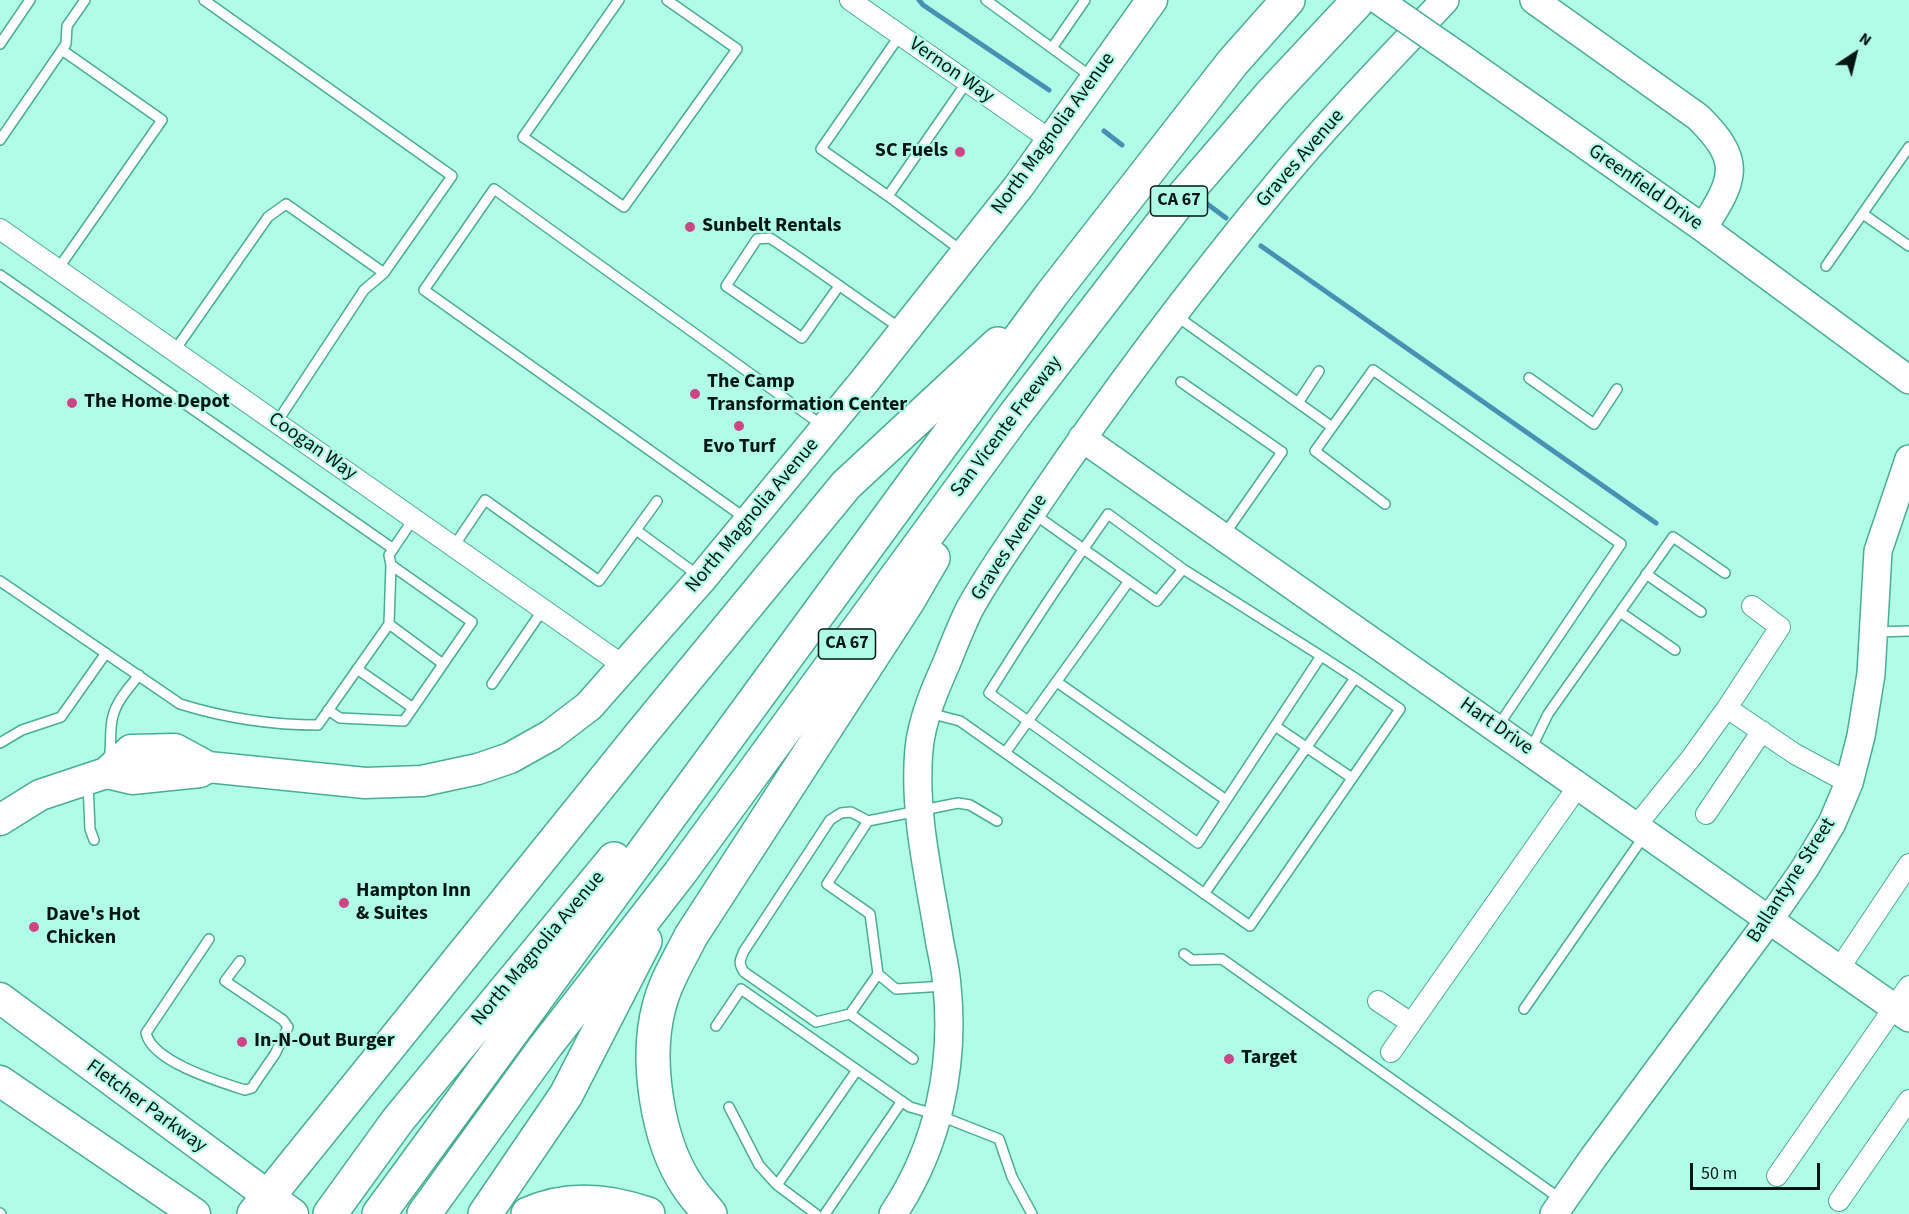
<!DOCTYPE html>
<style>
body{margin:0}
#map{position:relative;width:1909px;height:1214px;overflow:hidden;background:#b1fce7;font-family:"Source Sans 3",sans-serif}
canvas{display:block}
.north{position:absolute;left:1825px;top:24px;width:60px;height:60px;-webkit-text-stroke:4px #b1fce7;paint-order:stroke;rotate:35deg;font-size:16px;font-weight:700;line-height:24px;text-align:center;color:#001711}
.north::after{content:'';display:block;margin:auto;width:21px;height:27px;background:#001711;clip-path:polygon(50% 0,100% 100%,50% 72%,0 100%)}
.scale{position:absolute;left:1690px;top:1163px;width:130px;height:27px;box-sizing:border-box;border:3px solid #001711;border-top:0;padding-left:8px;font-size:18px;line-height:21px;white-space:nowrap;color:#001711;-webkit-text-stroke:4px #b1fce7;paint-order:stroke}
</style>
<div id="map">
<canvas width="1909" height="1214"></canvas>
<div class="north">N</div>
<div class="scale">50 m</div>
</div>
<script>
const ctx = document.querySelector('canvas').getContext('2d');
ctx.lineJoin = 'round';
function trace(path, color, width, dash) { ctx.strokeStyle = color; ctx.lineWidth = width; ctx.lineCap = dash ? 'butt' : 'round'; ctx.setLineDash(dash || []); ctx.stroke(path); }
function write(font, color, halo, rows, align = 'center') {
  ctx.font = font + ' "Source Sans 3",sans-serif'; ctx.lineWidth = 4.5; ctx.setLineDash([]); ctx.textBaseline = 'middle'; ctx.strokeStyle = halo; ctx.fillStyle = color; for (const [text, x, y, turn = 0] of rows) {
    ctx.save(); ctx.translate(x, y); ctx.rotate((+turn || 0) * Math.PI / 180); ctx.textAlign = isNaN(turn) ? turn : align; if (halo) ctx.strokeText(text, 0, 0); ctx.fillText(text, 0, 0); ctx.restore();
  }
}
const stream = new Path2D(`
 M919,0L923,5L1049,90
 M1104,131L1122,145
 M1206,203L1226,218
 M1261,246L1656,523`);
const lane = new Path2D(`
 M619,0L523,137L624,207L737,49L667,0
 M986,0L1093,78
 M900,35L821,149L888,196L962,251
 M0,44L30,0
 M1052,48L1085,0
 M0,140L66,44L67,26L85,0
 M888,196L967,82
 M1863,214L1909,246
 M1826,266L1909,147
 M58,269L162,120L62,50
 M0,275L392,548
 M839,286L802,338L726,286L757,239L770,238C814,267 856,298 900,328
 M1175,315L1332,427
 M175,350L268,217L286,204L384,273L452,176L204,0
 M1529,378L1594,424L1617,389
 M1181,382L1282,452L1224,535
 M1298,403L1319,371
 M277,422L364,290L384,273
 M1385,504L1315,451L1373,370L1621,544L1498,726
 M1034,514L1157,601L1183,569L1108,514C1066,573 1027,632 989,693L1198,843L1321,656L1183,569
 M745,518L424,290L494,189L823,426
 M636,530L699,576
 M454,546L485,500L599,581L657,501
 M1646,574L1701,612
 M0,581L180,704C225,718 270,725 318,725L389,624L391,565L389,555L414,518
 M1620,612L1675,650
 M389,624L443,664
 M1876,632L1909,631
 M1321,656L1355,678
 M357,669L413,708
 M1057,682L1226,800
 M492,684L544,608
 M328,710L340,718L404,721L472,622L391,565
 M929,713L960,721L1250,926L1400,709L1355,678L1204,894
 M1275,726L1352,778
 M0,743L22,730L61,717L106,653
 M1530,751L1548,714L1673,537L1725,573
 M1005,753L1129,581
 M109,759C112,745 109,729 113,716C117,700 129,688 139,675
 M88,784L90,829L94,840
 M209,939L146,1033C152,1062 220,1082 245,1090L252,1088L255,1083L275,1054L288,1027L283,1020L225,981L240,961
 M1184,954L1192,960L1222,959L1562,1200
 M878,974L896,989L945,986
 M1524,1009L1644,836
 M850,1014L878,974L870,914L827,884L868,821
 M716,1026L741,989L910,1107L938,1115L999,1139L1012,1177L1032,1214
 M913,1059L850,1014L816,1022L744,972C738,963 740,960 744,951L830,820L841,813L851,812L868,821L958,803L970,805L997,821
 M729,1107L759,1165L777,1185L857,1070
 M777,1185L816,1214
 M0,1213L1,1214
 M825,1214L902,1101`);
const street = new Path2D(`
 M850,0L1052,141
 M0,229L624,666
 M1727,708L1780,627L1752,606
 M1706,814L1762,731
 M1636,826L1691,758L1727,708L1795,754L1849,783
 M1839,969L1909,864
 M1378,1001L1411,1023
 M1391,1052L1579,785
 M1777,1176L1909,986
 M1839,1201L1909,1100`);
const secondary = new Path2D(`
 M1534,0L1698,117C1743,161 1735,179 1703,228
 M1456,54L1703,228L1909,380
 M1082,438L1909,1018
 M893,1214C938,1147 955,1066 947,986C946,972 943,958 940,944C930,881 913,813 919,749C922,719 935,689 947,662C954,644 961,627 969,610C989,573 1015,538 1038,503C1113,392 1193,286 1279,182C1331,119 1389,60 1445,0
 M1554,1214L1593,1158L1769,920L1805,868L1832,823L1849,783L1861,736L1871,674L1878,551L1909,459`);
const primary = new Path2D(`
 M106,773L132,779L200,772L208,767
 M0,820L40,795L106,773L131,750L175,749L208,767L267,773L365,783L422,781L478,769L510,758L551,735L589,706L702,578L863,383L1019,186L1152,0
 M0,998L293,1214
 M0,1081L195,1214`);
const highway = new Path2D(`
 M254,1214L642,733L846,485L998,344
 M330,1214L398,1120L614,859
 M379,1214L1052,294L1233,62L1288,0
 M424,1214L545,1047L680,873L1014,416L1180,200L1272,93L1359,0
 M485,1214L566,1095L645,941
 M528,1214C568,1196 608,1200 648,1214
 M710,1214C702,1204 693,1195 687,1185C657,1140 645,1059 659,1007C665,982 679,960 691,936L908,601L933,558`);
const secondaryBridge = new Path2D(`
 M1378,0L1456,54`);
const markers = [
 [960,152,6,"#cc4585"],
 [690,227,6,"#cc4585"],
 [695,394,6,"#cc4585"],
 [72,403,6,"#cc4585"],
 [739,426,6,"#cc4585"],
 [344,903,6,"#cc4585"],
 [34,927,6,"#cc4585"],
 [242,1042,6,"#cc4585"],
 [1229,1059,6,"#cc4585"]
];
const shields = [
 [1179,201,57],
 [847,644,57]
];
const shieldNames = [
 ["CA 67",1179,201],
 ["CA 67",847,644]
];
const streetNames = [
 ["Vernon Way",951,71,35],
 ["North Magnolia Avenue",1054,134,-54],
 ["Graves Avenue",1301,159,-49],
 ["Greenfield Drive",1645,188,35],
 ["San Vicente Freeway",1007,427,-53],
 ["Coogan Way",312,447,35],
 ["North Magnolia Avenue",753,516,-50],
 ["Graves Avenue",1010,548,-57],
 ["Hart Drive",1496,727,35],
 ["Ballantyne Street",1792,881,-57],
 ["North Magnolia Avenue",539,949,-50],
 ["Fletcher Parkway",146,1107,36]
];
const poiNames = [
 ["SC Fuels",948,152,"right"],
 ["Sunbelt Rentals",702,227],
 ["The Camp",707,383],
 ["Transformation Center",707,406],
 ["The Home Depot",84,403],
 ["Evo Turf",739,448,"center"],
 ["Hampton Inn",356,892],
 ["& Suites",356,915],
 ["Dave's Hot",46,916],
 ["Chicken",46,939],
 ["In-N-Out Burger",254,1042],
 ["Target",1241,1059]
];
trace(stream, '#4791b3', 5);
trace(lane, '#49ac95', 12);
trace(street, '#49ac95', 22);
trace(secondary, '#49ac95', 30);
trace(primary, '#49ac95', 33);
trace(highway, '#49ac95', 36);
trace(lane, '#fff', 9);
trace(street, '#fff', 20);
trace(secondary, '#fff', 27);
trace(primary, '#fff', 30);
trace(highway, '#fff', 33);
trace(secondaryBridge, '#49ac95', 30, []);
trace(secondaryBridge, '#fff', 27);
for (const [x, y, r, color] of markers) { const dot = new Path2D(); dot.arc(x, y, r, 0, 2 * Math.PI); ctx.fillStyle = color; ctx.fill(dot); trace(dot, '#b1fce7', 2); }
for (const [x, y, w] of shields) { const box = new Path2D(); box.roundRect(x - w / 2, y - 15, w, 30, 4.5); ctx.fillStyle = '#b1fce7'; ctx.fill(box); trace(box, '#001711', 1.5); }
write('bold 18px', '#001711', null, shieldNames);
write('20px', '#001711', '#b1fce7', streetNames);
write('bold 20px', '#001711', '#b1fce7', poiNames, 'left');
</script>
